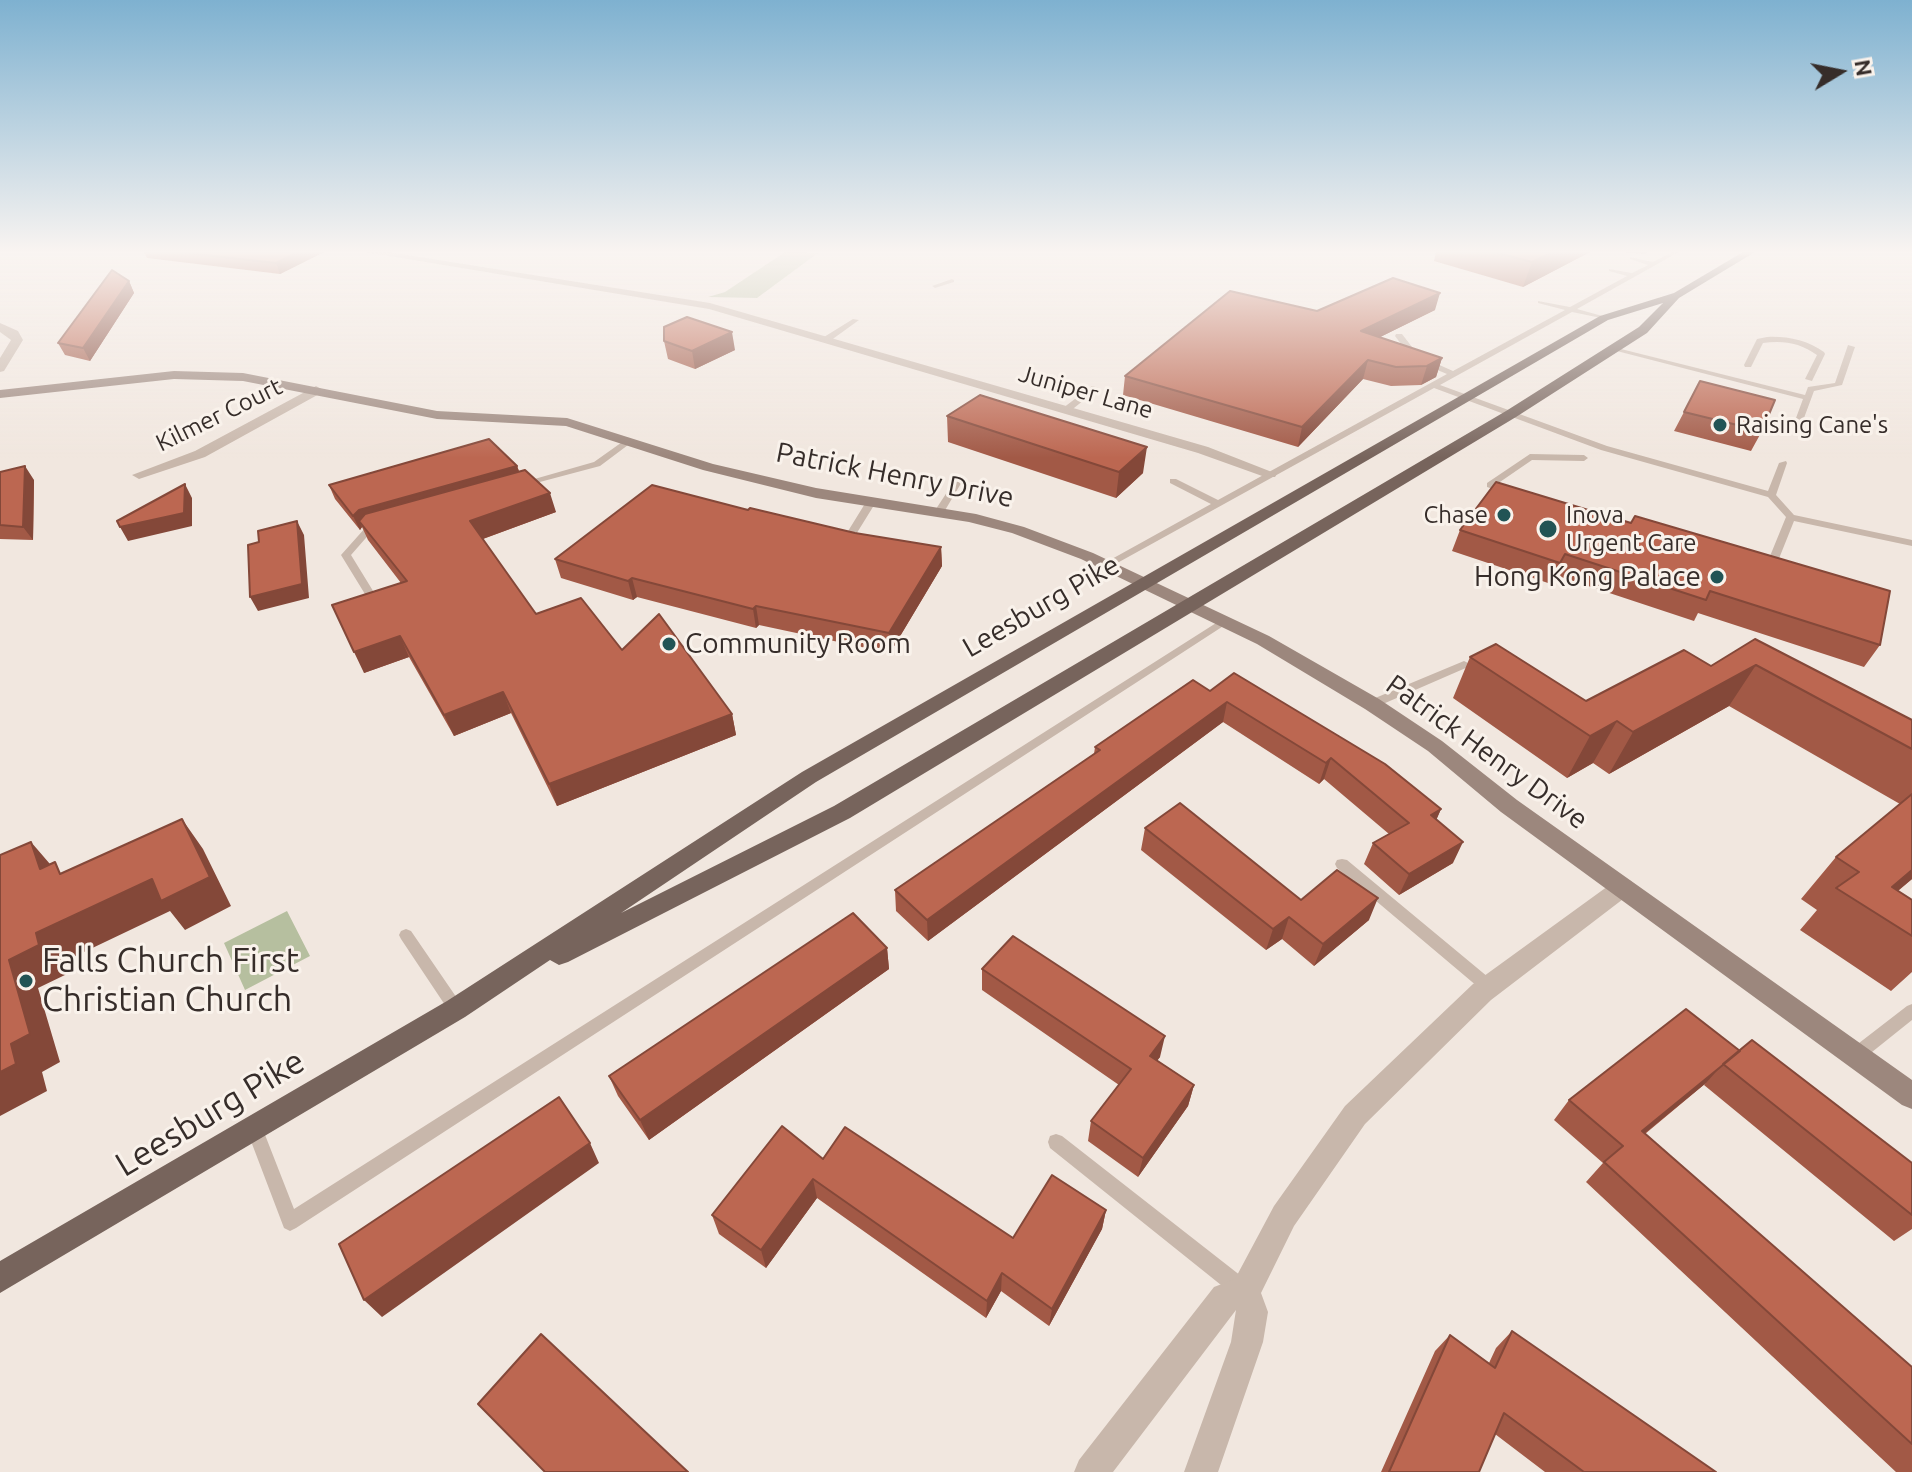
<!DOCTYPE html>
<style>
body{margin:0}
#map{position:relative;width:1912px;height:1472px;overflow:hidden;background:#f1e7df;font-family:Ubuntu,sans-serif}
canvas{display:block}
.north{position:absolute;left:1800px;top:32px;width:80px;height:80px;-webkit-text-stroke:6px #f9f2eb;paint-order:stroke;rotate:80deg;font-size:22px;font-weight:700;line-height:32px;text-align:center;color:#362d2a}
.north::after{content:'';display:block;margin:auto;width:28px;height:36px;background:#362d2a;clip-path:polygon(50% 0,100% 100%,50% 72%,0 100%)}
</style>
<div id="map">
<canvas width="1912" height="1472"></canvas>
<div class="north">N</div>
</div>
<script>
const ctx = document.querySelector('canvas').getContext('2d');
ctx.lineJoin = 'round';
function paint(path, color) { ctx.fillStyle = color; ctx.fill(path, 'evenodd'); }
function trace(path, color, width, dash) { ctx.strokeStyle = color; ctx.lineWidth = width; ctx.lineCap = dash ? 'butt' : 'round'; ctx.setLineDash(dash || []); ctx.stroke(path); }
function write(font, color, halo, rows, align = 'center') {
  ctx.font = font + ' Ubuntu,sans-serif'; ctx.lineWidth = 6; ctx.setLineDash([]); ctx.textBaseline = 'middle'; ctx.strokeStyle = halo; ctx.fillStyle = color; for (const [text, x, y, turn = 0] of rows) {
    ctx.save(); ctx.translate(x, y); ctx.rotate((+turn || 0) * Math.PI / 180); ctx.textAlign = isNaN(turn) ? turn : align; if (halo) ctx.strokeText(text, 0, 0); ctx.fillText(text, 0, 0); ctx.restore();
  }
}
const green = new Path2D(`
 M785,252L818,253L757,298L708,297L725,292Z
 M287,911L310,956L245,990L224,943Z`);
const lane = new Path2D(`
 M1672,252H1679L1577,309L1606,317V319L1572,312L1440,385L1607,446L1768,491L1779,463L1786,461L1787,463L1776,495L1794,515L1912,540V546L1794,521L1776,566H1760V562L1768,561L1786,517L1768,497L1601,450L1434,388L1110,567L1106,568L1101,565L1211,504L1170,483V479H1176L1218,500L1447,374L1413,360L1395,336L1396,334H1402L1419,356L1453,371L1565,310L1538,303V301L1570,307L1627,276L1609,271V269L1632,273L1648,265L1630,259V257L1653,262Z
 M952,279L954,280V282L935,288L932,286Z
 M853,319L859,320L830,341H824V337Z
 M1767,337C1787,336 1807,340 1824,352L1825,354L1812,381L1805,379L1817,355C1801,343 1783,340 1763,343L1751,367H1745L1744,365L1757,339Z
 M1848,345L1855,347L1842,385L1814,391L1804,418L1800,420L1796,418L1803,399L1609,349L1613,347L1805,395L1808,387L1835,383Z
 M1092,386L1099,388L1069,412H1063V408Z
 M625,440L632,442L600,466L521,487L517,484L594,462Z
 M1530,454L1584,455L1588,458L1584,461L1532,460L1497,484L1511,489V493L1508,494L1487,487V483Z
 M959,477L963,480L944,512L939,515L936,514L934,512L955,480Z
 M871,499L876,502L855,536L853,538H847L845,536L866,502Z
 M377,524L380,525V529L372,531L351,555L378,599L373,602L368,599L341,555L366,527Z
 M1224,618L1228,619L1229,621L1228,623L296,1228L290,1231L284,1228L246,1128L248,1122L254,1120L260,1122L294,1209Z
 M1464,661L1468,663L1470,665L1468,667L1376,707L1372,708L1366,704L1368,701Z
 M1342,859L1347,860L1494,982L1497,987L1494,992L1489,993L1484,992L1337,868L1335,864L1337,860Z
 M406,929L411,931L461,1004L464,1009L461,1014L456,1016L451,1014L401,939L399,935L401,931Z
 M1912,1004V1020L1862,1060L1856,1062L1850,1060L1848,1055L1850,1050L1907,1006Z
 M1056,1134L1062,1136L1250,1283L1252,1290L1250,1297L1243,1299L1236,1297L1050,1148L1048,1142L1050,1136Z`);
const street = new Path2D(`
 M365,252H388L710,303L1208,447L1277,474L1275,477H1265L1198,453L709,309Z
 M0,323L18,331L23,340L4,371L0,372V358L11,340L0,332Z
 M316,386L323,390L321,393L205,457L139,479L132,475L195,451Z
 M1623,878L1631,881L1635,887L1631,893L1491,1000L1365,1124L1294,1226L1261,1293L1268,1312L1263,1342L1218,1472H1184L1231,1342L1236,1310L1113,1472H1074L1079,1460L1214,1287L1235,1279L1274,1206L1345,1106L1473,984L1615,881Z`);
const secondary = new Path2D(`
 M174,371L243,373L437,411L567,418L713,464L816,488L976,514L1024,527L1093,553L1269,636L1379,699L1442,741L1517,800L1912,1080V1109L1902,1105L1501,812L1428,751L1365,709L1257,644L1081,559L1012,533L969,522L816,498L703,470L566,426L437,419L243,381L174,379L0,398V390Z`);
const primary = new Path2D(`
 M1743,252H1755L1679,298L1647,333L1516,417L850,818L568,962L559,965L550,960L465,1017L0,1293V1261L447,1001L802,772L1600,316L1674,293ZM1663,303L1639,327L1506,411L834,806L621,913L816,782L1608,320Z`);
const wall = new Path2D(`
 M144,252H324L280,274L147,258Z
 M1436,252H1590L1523,287L1434,261Z
 M1622,252H1648L1644,254Z
 M129,281L134,293L90,361L65,355L58,343Z
 M1435,310L1380,337L1442,358L1436,377L1421,385L1391,386L1363,379L1298,447L1123,395L1125,376L1317,311Z
 M664,341L735,350L695,369L668,359Z
 M1684,412L1762,431L1751,451L1674,431Z
 M947,416L1143,473L1116,498L948,442Z
 M517,466L519,471L556,512L483,539L536,614L622,650L732,714L736,735L557,806L511,713L454,736L409,657L364,673L401,583L368,540L362,527L360,530L335,499L329,485Z
 M0,472L34,480L33,540L0,539Z
 M1496,482L1880,645L1864,667L1698,613L1694,621L1555,575L1551,584L1452,551L1460,530Z
 M748,510L855,533L941,547L942,566L890,653L759,625L756,628L637,597L633,600L561,578L555,559Z
 M1755,639L1912,720V879L1898,891L1912,900V972L1891,991L1800,930L1817,910L1801,899L1836,857L1900,804L1729,706L1609,774L1593,763L1567,778L1453,698L1470,657L1586,701L1711,666Z
 M1210,691L1441,809L1436,820L1453,863L1399,895L1364,864L1373,843L1389,834L1324,779L1319,784L1223,722L928,941L896,911L895,890L1094,754L1095,747Z
 M1145,828L1301,900L1369,920L1314,966L1282,939L1266,950L1141,850Z
 M887,948L889,969L649,1140L618,1096L609,1076Z
 M982,969L1160,1057L1157,1060L1194,1085L1188,1106L1138,1177L1088,1141L1091,1121L1119,1085L982,990Z
 M1740,1051L1912,1163V1229L1894,1241L1704,1085L1706,1083L1645,1134L1912,1367V1472H1896L1586,1182L1603,1163L1554,1120L1569,1100Z
 M823,1159L1013,1238L1106,1210L1102,1229L1049,1326L1001,1291L986,1318L817,1198L766,1268L719,1234L712,1215Z
 M1512,1331L1716,1472H1545L1495,1434L1479,1472H1381L1435,1351L1450,1335L1489,1363L1496,1348Z`);
const shadedWall = new Path2D(`
 M298,252H324L280,274L276,263Z
 M1553,252H1590L1523,287L1532,262Z
 M129,281L134,293L90,361L83,348Z
 M1440,293L1435,310L1356,349L1361,331Z
 M732,332L735,350L695,369L692,351Z
 M1442,358L1436,377L1421,385L1427,366Z
 M1368,360L1363,379L1298,447L1302,427Z
 M1147,447L1143,473L1116,498L1119,472Z
 M25,466L34,480L33,540L23,527Z
 M517,466L522,480L359,521L362,527L360,530L353,516L359,510Z
 M185,484L192,498V526L128,541L120,527Z
 M550,493L556,512L477,541L470,521Z
 M297,521L304,535L309,598L258,611L250,597Z
 M941,547L942,566L890,653L889,633Z
 M632,578L637,597L633,600L628,581Z
 M756,606L759,625L756,628L753,609Z
 M400,636L409,657L364,673L354,652Z
 M1756,665L1729,706L1609,774L1633,732Z
 M503,692L511,713L454,736L444,715Z
 M1227,702L1223,722L928,941L927,920Z
 M732,714L736,735L557,806L549,784Z
 M1617,721L1593,763L1567,778L1590,736Z
 M1331,758L1324,779L1319,784L1326,763Z
 M1441,809L1432,830L1431,815Z
 M182,819L203,849L231,906L185,930L170,911L63,962L67,974L38,988L60,1062L42,1072L47,1091L0,1116V1072L11,1044L9,960L36,933L152,879Z
 M31,842L56,871L40,869Z
 M1463,842L1453,863L1399,895L1409,874Z
 M1912,870V879L1873,911L1892,887Z
 M1378,898L1369,920L1314,966L1323,944Z
 M1289,917L1282,939L1266,950L1273,929Z
 M887,948L889,969L649,1140L640,1120Z
 M1165,1036L1160,1057L1145,1077L1150,1056Z
 M1723,1064L1706,1083L1623,1151L1642,1131Z
 M1194,1085L1188,1106L1138,1177L1143,1158Z
 M590,1143L599,1163L382,1317L364,1300Z
 M813,1179L817,1198L766,1268L761,1250Z
 M1106,1210L1102,1229L1049,1326L1052,1309Z
 M1002,1273L1001,1291L986,1318L987,1301Z`);
const building = new Path2D(`
 M179,252H298L276,263Z
 M1494,252H1553L1532,262Z
 M112,270L129,281L83,348L58,343Z
 M1393,278L1440,293L1361,331L1442,358L1427,366L1396,367L1368,360L1302,427L1125,376L1230,291L1317,311Z
 M687,317L732,332L692,351L664,341V327Z
 M1700,381L1775,400L1762,431L1684,412Z
 M980,395L1147,447L1119,472L947,416Z
 M489,439L517,466L359,510L353,516L329,485Z
 M25,466L23,527L0,525V472Z
 M525,470L550,493L470,521L536,614L581,598L622,650L659,614L732,714L549,784L503,692L444,715L400,636L354,652L332,605L407,581L359,521L365,514Z
 M1496,482L1631,523L1635,516L1890,591L1880,645L1710,591L1706,600L1565,554L1560,563L1460,530Z
 M185,484L184,513L120,527L117,521Z
 M652,485L748,510L750,508L855,533L941,547L889,633L756,606L753,609L632,578L628,581L555,559Z
 M297,521L302,584L250,597L248,545L259,542L258,531Z
 M1755,639L1912,720V749L1756,665L1633,732L1617,721L1590,736L1470,657L1496,644L1586,701L1684,650L1711,666Z
 M1234,673L1385,764L1441,809L1431,815L1463,842L1409,874L1373,843L1409,823L1331,758L1326,763L1227,702L927,920L895,890L1100,750L1095,747L1193,680L1210,691Z
 M1912,794V870L1892,887L1912,900V936L1836,888L1859,872L1836,857Z
 M1180,803L1301,900L1337,870L1378,898L1323,944L1289,917L1273,929L1145,828Z
 M182,819L210,877L161,901L152,879L36,933L39,945L9,960L30,1034L11,1044L16,1064L0,1072V855L31,842L40,869L55,862L60,874Z
 M853,913L887,948L640,1120L609,1076Z
 M1013,936L1165,1036L1150,1056L1194,1085L1143,1158L1091,1121L1131,1069L982,969Z
 M1686,1009L1740,1051L1642,1131L1912,1367V1444L1604,1162L1623,1146L1569,1100Z
 M1752,1040L1912,1163V1215L1723,1064Z
 M559,1097L590,1143L364,1300L339,1244Z
 M782,1126L823,1159L845,1127L1013,1238L1052,1175L1106,1210L1052,1309L1002,1273L987,1301L813,1179L761,1250L712,1215Z
 M1512,1331L1716,1472H1584L1504,1413L1479,1472H1389L1450,1335L1495,1368Z
 M541,1334L688,1472H545L478,1404Z`);
const markers = [
 [1720,425,8,"#225455"],
 [1504,515,8,"#225455"],
 [1548,529,10,"#225455"],
 [1717,577,8,"#225455"],
 [669,644,8,"#225455"],
 [26,981,8,"#225455"]
];
const farStreetnames = [
 ["Juniper Lane",1086,392,16],
 ["Kilmer Court",219,415,-26]
];
const farPoinames = [
 ["Raising Cane's",1736,425],
 ["Chase",1488,515,"right"],
 ["Inova",1566,515],
 ["Urgent Care",1566,543]
];
const streetNames = [
 ["Patrick Henry Drive",895,475,11],
 ["Leesburg Pike",1041,606,-30],
 ["Patrick Henry Drive",1487,752,36]
];
const poiNames = [
 ["Hong Kong Palace",1701,577],
 ["Community Room",685,644,"left"]
];
const nearPoinames = [
 ["Falls Church First",42,961],
 ["Christian Church",42,1000]
];
const nearStreetnames = [
 ["Leesburg Pike",210,1113,-31]
];
paint(green, '#b6bf9f');
paint(lane, '#c8b7ab');
paint(street, '#c8b7ab');
paint(secondary, '#9c877d');
paint(primary, '#77645c');
paint(wall, '#a25946');
paint(shadedWall, '#844839');
paint(building, '#bc6751');
trace(building, '#844839', 2);
const sky = ctx.createLinearGradient(0, 0, 0, 458);
sky.addColorStop(0, '#7eb1d0');
sky.addColorStop(0.55, '#f9f4f1');
sky.addColorStop(1, '#f9f4f100');
ctx.fillStyle = sky;
ctx.fillRect(0, 0, 1912, 458);
for (const [x, y, r, color] of markers) { const dot = new Path2D(); dot.arc(x, y, r, 0, 2 * Math.PI); ctx.fillStyle = color; ctx.fill(dot); trace(dot, '#f9f2eb', 3); }
write('24px', '#362d2a', '#f9f2eb', farStreetnames);
write('24px', '#362d2a', '#f9f2eb', farPoinames, 'left');
write('28px', '#362d2a', '#f9f2eb', streetNames);
write('28px', '#362d2a', '#f9f2eb', poiNames, 'right');
write('34px', '#362d2a', '#f9f2eb', nearPoinames, 'left');
write('34px', '#362d2a', '#f9f2eb', nearStreetnames);
</script>
